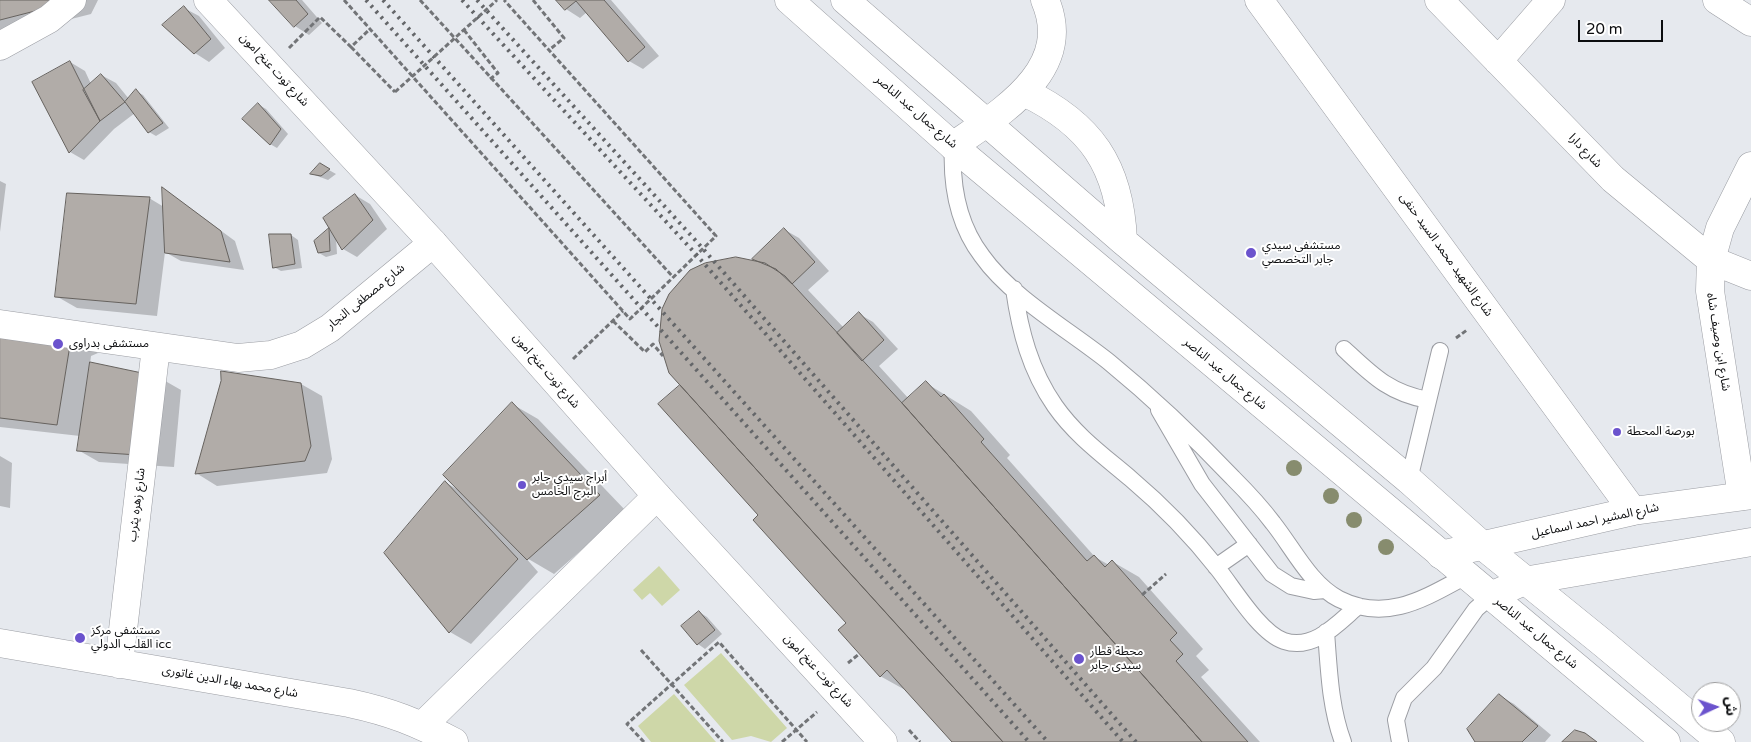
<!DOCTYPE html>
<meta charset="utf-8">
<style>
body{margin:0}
#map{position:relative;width:1751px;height:742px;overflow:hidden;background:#e6e9ee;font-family:"Varela Round","Noto Sans Arabic",sans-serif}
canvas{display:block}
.north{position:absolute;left:1691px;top:682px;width:50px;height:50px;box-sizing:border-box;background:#fff;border:1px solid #9e9e9f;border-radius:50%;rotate:87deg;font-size:14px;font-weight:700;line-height:20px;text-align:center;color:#0c0d0f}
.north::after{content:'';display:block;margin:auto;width:18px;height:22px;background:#6b53cd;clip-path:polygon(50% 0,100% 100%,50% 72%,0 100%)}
.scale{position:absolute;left:1578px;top:20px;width:85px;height:22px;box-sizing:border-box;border:2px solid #0c0d0f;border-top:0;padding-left:6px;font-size:15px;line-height:18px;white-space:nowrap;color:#0c0d0f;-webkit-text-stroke:4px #fff;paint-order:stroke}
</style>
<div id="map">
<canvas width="1751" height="742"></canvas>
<div class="north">ش</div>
<div class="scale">20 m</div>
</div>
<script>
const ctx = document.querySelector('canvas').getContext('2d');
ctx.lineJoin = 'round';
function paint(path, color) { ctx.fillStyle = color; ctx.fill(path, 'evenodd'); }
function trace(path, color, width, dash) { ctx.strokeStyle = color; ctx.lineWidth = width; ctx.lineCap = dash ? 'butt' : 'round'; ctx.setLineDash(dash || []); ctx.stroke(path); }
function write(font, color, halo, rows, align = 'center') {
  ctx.font = font + ' "Varela Round","Noto Sans Arabic",sans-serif'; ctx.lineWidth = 4; ctx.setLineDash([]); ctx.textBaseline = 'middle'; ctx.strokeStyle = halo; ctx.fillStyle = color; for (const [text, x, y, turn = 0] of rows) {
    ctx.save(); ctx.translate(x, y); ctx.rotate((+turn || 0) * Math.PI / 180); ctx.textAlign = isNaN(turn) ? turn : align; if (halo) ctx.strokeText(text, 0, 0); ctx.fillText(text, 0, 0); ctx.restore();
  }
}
const green = new Path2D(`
 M659,566L680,590L662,606L650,593L642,600L633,590Z
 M721,653L787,728L771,742L751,736L732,740L684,685Z
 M674,694L716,742H651L638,726Z`);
const shadow = new Path2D(`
 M0,0H98L91,14L0,37Z
 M271,0H302L322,23L309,35L295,26Z
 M558,0H611L659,56L643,69L629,61L587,12L580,18L566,9Z
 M184,8L199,16L225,48L209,62L195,53L164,25Z
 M70,62L85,71L91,84L101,75L116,83L129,99L136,91L143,95L169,128L156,136L149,132L135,113L114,129L84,160L70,152Z
 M259,105L266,109L288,134L277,148L270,144Z
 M320,165L336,174L328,180L312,174Z
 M0,181L6,184L0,232Z
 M164,189L235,241L244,270L181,261L165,252L157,316L77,308L56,296L149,198L164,207Z
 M355,195L370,204L387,229L357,257L343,249L336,237L337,254L326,257L319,253L329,230L332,232Z
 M785,230L799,238L829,271L808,290L844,328L859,314L873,322L898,349L879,366L909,399L926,383L971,411L1010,455L1007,458L1095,557L1109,565L1113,562L1139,577L1203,649L1196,656L1209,670L1201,677L1260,742H954L907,691L880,676L848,623L760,516L682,385L663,309L679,282L691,271L761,263Z
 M291,235L298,240L302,268L281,271L274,267Z
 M0,326L78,342L98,353L91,356L90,364L160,378L181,390L174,467L99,462L78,450L80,436L0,427Z
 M301,384L322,396L332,459L327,473L217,486L196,473Z
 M512,404L538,419L626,511L554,574L525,557L538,572L471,644L450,632L445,482L460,491Z
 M0,456L12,463L10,508L0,506Z
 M699,612L707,617L722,634L705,649L698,644L683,627Z
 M1500,696L1514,704L1551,735L1545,742H1476Z`);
const building = new Path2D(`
 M0,0H68L70,2L0,20Z
 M269,0H296L308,14L294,27Z
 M556,0H604L645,47L628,62L576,1L565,10Z
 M184,6L211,39L194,54L162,25Z
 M70,61L100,121L69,153L32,82Z
 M101,74L125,102L100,121L83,90Z
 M136,89L163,123L148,133L125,102Z
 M258,103L281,129L270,145L242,119Z
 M320,163L330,169L321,176L310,174Z
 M162,187L221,231L230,262L165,253Z
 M67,193L150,197L136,304L55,297Z
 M355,194L373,220L342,250L323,218Z
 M329,228L330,251L318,253L314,241Z
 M784,228L815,262L792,284L776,269L752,259Z
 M269,234H291L295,264L273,268Z
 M736,257L765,263L785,276L902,403L1202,742H1003L669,373L659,341L662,309L669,294L690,270L705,263Z
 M859,312L884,340L862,361L837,333Z
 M0,325L70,345L57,425L0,418Z
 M90,362L161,377L153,456L77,451Z
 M221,371L301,383L311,446L305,461L195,474L221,381Z
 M926,381L941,397L944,394L984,439L981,442L1087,561L1094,555L1105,567L1112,560L1177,633L1170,640L1183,654L1176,661L1248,742H1202L902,403Z
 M680,385L895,623L1003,742H952L887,670L880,677L838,630L846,623L753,520L758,515L658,404Z
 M512,402L600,495L527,560L443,475Z
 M445,481L518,559L449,633L384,553Z
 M699,611L715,630L697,645L681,626Z
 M1499,694L1538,726L1522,742H1475L1467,729Z
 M1575,730L1585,733L1597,742H1562Z`);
const path = new Path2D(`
 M344,0L630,319L716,236L504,0
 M420,0L673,277
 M533,0L564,38L549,50
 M464,30L498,73L490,79
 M351,47L395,92
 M289,48L320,17L351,47L370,29
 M613,321L645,352L653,344L663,356
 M1456,338L1467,330
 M573,359L623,311
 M1142,595L1166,574
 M641,650L723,742
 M848,663L859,654
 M909,730L920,742
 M644,742L627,724L719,642L807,742
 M782,742L817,712`);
const lane = new Path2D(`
 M953,146C951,185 957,223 982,256C1011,297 1069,330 1109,362C1153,398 1194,437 1233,478C1247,492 1261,507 1273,523C1293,548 1310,584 1339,599C1387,623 1425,598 1466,576
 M1014,289C1020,331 1030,370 1055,406C1076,436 1104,456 1131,479C1163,506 1192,536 1218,569C1234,589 1260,633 1284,641C1314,651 1338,623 1358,606
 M1344,349C1372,375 1389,393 1428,400
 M1159,410L1202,484L1272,574L1291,586L1314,591L1325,590
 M1409,480L1440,351
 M1216,567L1249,544
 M1326,632C1329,670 1330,707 1343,742
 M1400,742L1396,720L1404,698L1434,668L1476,609L1491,596`);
const street = new Path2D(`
 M1259,0L1633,511
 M1439,0L1613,179L1711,260L1751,276
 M1717,0L1751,22
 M0,46L49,19L72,0
 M1498,61L1551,0
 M0,324L238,358L271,355L302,345L330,328L433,243
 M1742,496L1710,291L1711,260L1720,228L1751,166
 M0,643L349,703C391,712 416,722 454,742
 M119,664L156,347
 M423,725L657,496`);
const secondary = new Path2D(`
 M208,0L433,243L657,496L883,742
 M953,146C1001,112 1075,70 1045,0
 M1441,555L1633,511L1751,495
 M1491,596L1524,581L1751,542`);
const primary = new Path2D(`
 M789,0L953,146L1666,742
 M845,0L1123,241L1409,480L1483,546L1604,644L1721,742
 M1024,92C1091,124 1120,166 1123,241`);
const rail = new Path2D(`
 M366,0L1029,742
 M383,0L1048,742
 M462,0L694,252L1123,742
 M477,0L697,242L1136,742`);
const pathBridge = new Path2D(`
 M395,92L497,0`);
const trees = [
 [1294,468],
 [1331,496],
 [1354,520],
 [1386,547]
];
const markers = [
 [1251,253,6,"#6b53cd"],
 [58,344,6,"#6b53cd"],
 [1617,432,5,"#6b53cd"],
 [522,485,5,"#6b53cd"],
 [80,638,6,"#6b53cd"],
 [1079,659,6,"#6b53cd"]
];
const streetNames = [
 ["شارع توت عنخ امون",274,70,47],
 ["شارع جمال عبد الناصر",916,112,41],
 ["شارع دارا",1585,151,46],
 ["شارع الشهيد محمد السيد حنفى",1446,255,54],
 ["شارع مصطفى النجار",366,297,-39],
 ["شارع ابن وصيف شاه",1718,342,81],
 ["شارع توت عنخ امون",546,371,49],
 ["شارع جمال عبد الناصر",1225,374,40],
 ["شارع زهره يثرب",137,505,-83],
 ["شارع المشير احمد اسماعيل",1595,521,-12],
 ["شارع جمال عبد الناصر",1536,633,40],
 ["شارع توت عنخ امون",818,671,47],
 ["شارع محمد بهاء الدين غاتورى",230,682,10]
];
const poiNames = [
 ["مستشفى سيدي",1262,246],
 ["جابر التخصصي",1262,260],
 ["مستشفى بدراوى",69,344],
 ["بورصة المحطة",1627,432],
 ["أبراج سيدي جابر",532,478],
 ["البرج الخامس",532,492],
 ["مستشفى مركز",91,631],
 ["القلب الدولي icc",91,645],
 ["محطة قطار",1090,652],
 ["سيدى جابر",1090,666]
];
paint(green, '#ced7a8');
paint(shadow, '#0003');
paint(building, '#b1aca8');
trace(building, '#66625e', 1);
trace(lane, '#9b9da3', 18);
trace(street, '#9b9da3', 29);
trace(secondary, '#9b9da3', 29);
trace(primary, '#9b9da3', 29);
trace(path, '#727477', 3, [5, 2.5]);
trace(lane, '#fff', 16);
trace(street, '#fff', 28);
trace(secondary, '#fff', 28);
trace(primary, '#fff', 28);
trace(rail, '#646669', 4, [2.5, 5]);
trace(pathBridge, '#727477', 3, [5, 2.5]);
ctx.fillStyle = '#878c6e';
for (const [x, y] of trees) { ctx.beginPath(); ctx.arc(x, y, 8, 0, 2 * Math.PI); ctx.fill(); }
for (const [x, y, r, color] of markers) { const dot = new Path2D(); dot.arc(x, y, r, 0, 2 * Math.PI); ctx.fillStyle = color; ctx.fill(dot); trace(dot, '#fff', 2); }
write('12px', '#0c0d0f', '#fff', streetNames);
write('12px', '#0c0d0f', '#fff', poiNames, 'left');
</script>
